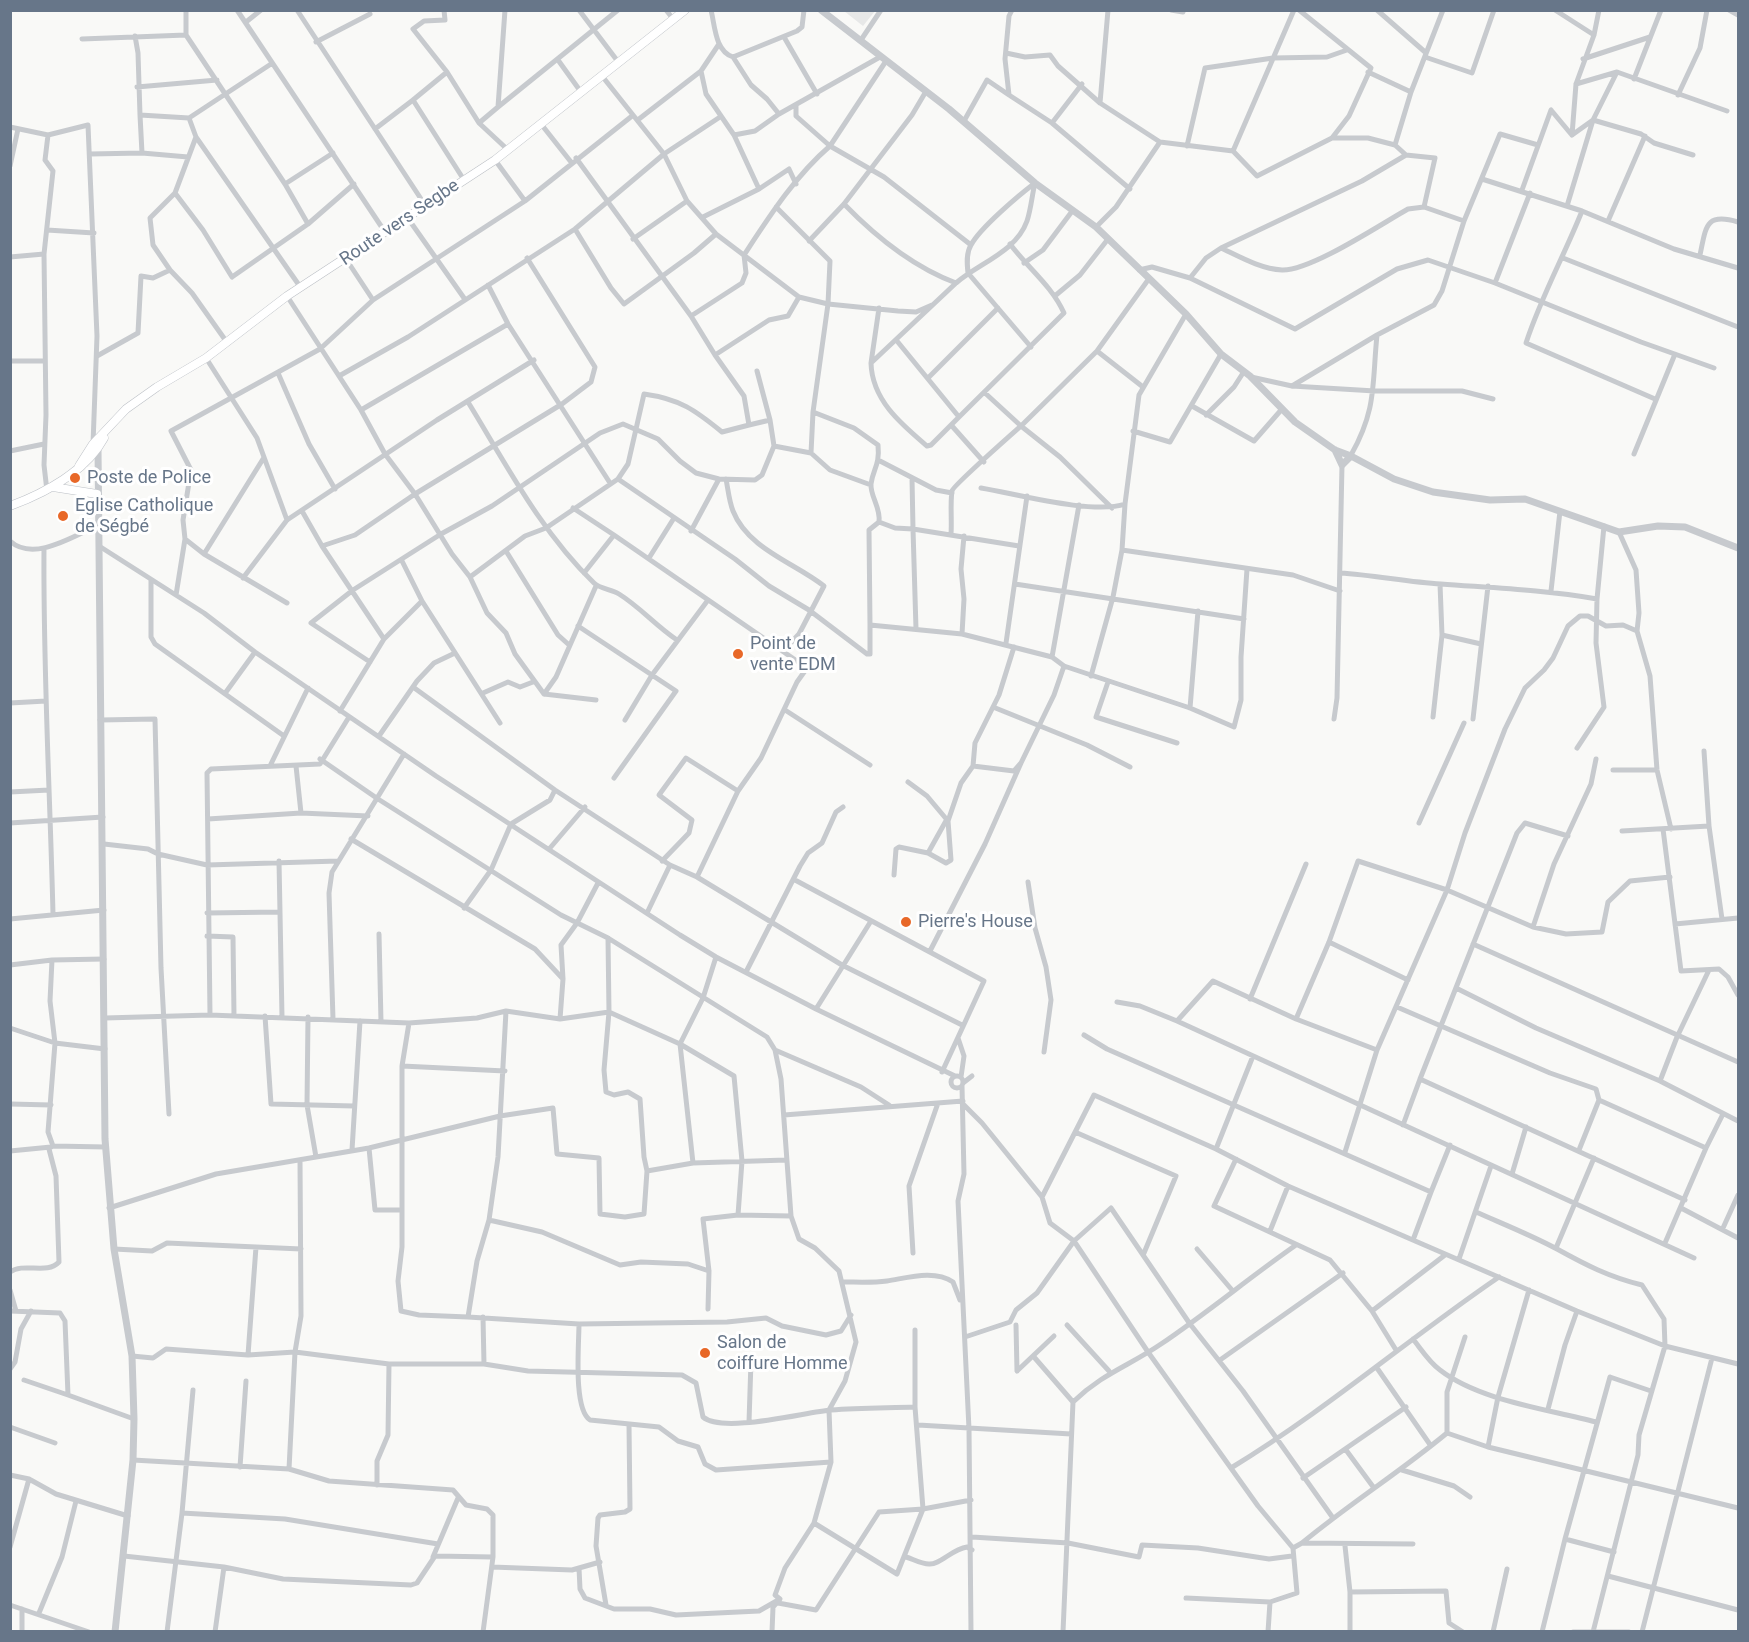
<!DOCTYPE html>
<meta charset="utf-8">
<style>
body{margin:0}
#map{position:relative;width:1749px;height:1642px;overflow:hidden;background:#f9f9f7;font-family:Roboto,sans-serif}
canvas{display:block}
.frame{position:absolute;inset:0;border:12px solid #677689;pointer-events:none}
</style>
<div id="map">
<canvas width="1749" height="1642"></canvas>
<div class="frame"></div>
</div>
<script>
const ctx = document.querySelector('canvas').getContext('2d');
ctx.lineJoin = 'round';
function paint(path, color) { ctx.fillStyle = color; ctx.fill(path, 'evenodd'); }
function trace(path, color, width, dash) { ctx.strokeStyle = color; ctx.lineWidth = width; ctx.lineCap = dash ? 'butt' : 'round'; ctx.setLineDash(dash || []); ctx.stroke(path); }
function write(font, color, halo, rows, align = 'center') {
  ctx.font = font + ' Roboto,sans-serif'; ctx.lineWidth = 6; ctx.setLineDash([]); ctx.textBaseline = 'middle'; ctx.strokeStyle = halo; ctx.fillStyle = color; for (const [text, x, y, turn = 0] of rows) {
    ctx.save(); ctx.translate(x, y); ctx.rotate((+turn || 0) * Math.PI / 180); ctx.textAlign = isNaN(turn) ? turn : align; if (halo) ctx.strokeText(text, 0, 0); ctx.fillText(text, 0, 0); ctx.restore();
  }
}
const built = new Path2D(`
 M844,11H875L863,26Z`);
const minor = new Path2D(`
 M186,10V35L285,184L308,224
 M237,10L385,232
 M297,10L425,205
 M444,10L445,20L424,21L413,29L447,72L479,123L507,149
 M579,10L619,63
 M666,10L674,20
 M711,10C715,26 715,51 733,57L797,31L802,27L804,10
 M1012,10L1009,16L1005,59L1009,95L1052,123L1130,189
 M1171,10L1183,12
 M1377,10L1425,52
 M1555,10L1594,35
 M1729,10L1738,15
 M246,22L261,10
 M135,36L138,53L140,115L189,118L271,64
 M784,37L817,94
 M82,39L186,35
 M861,40L881,10
 M316,42L370,14
 M1006,53L1025,57L1050,55L1058,66L1100,103L1160,142
 M733,57L751,85L767,99L779,114L755,131L734,135
 M1425,57L1472,73L1494,10
 M1583,59L1650,37
 M558,60L581,92
 M701,71L706,94L734,135L759,189
 M447,72L413,100L464,180
 M1368,72L1411,92
 M602,76L664,154L687,201L716,234L799,297L828,304L898,311L916,312L932,305
 M1634,79L1661,10
 M1576,84L1617,72L1727,111
 M137,87L217,80
 M1678,95L1700,48L1707,10
 M1100,103L1108,10
 M796,106V116L830,146L884,177L971,245
 M498,107L618,10
 M1551,110L1571,134
 M779,114L880,57
 M140,115L142,153
 M189,118L196,137L301,288
 M639,119L701,71L719,44
 M1593,120L1641,134L1654,143L1693,155
 M964,121L987,80L1009,95
 M479,123L498,107L505,10
 M1052,123L1082,84
 M541,124L571,162
 M10,127L48,135L88,125L97,336L93,444
 M375,129L413,100
 M1572,135L1576,84L1594,35L1599,10
 M1572,135L1593,120
 M196,137L175,193L203,230L232,277L308,224L354,184
 M1332,138H1368L1395,145L1406,155L1435,158L1424,207
 M1395,145L1411,92L1443,10
 M1187,146L1205,68L1273,58L1327,57L1347,50
 M1233,151L1294,10
 M90,154L142,153L188,157
 M576,158L691,316L715,355L769,320L788,316L799,297
 M495,160L525,201
 M10,166L18,129
 M1482,179L1582,211L1674,249L1738,268
 M285,184L333,153
 M1522,190L1551,110
 M844,204C876,237 913,267 956,283
 M1567,206L1593,120L1617,72
 M776,207L830,261L828,304L813,412L854,428L878,445C880,466 873,468 871,484C870,496 881,508 879,522L895,528L913,529L916,629
 M1582,211C1564,256 1541,297 1526,343L1655,399
 M407,217L464,298
 M703,217L759,189L789,169L796,184
 M1608,221L1645,136
 M1096,227L1116,207L1160,142L1233,151L1257,176L1332,138L1349,116L1371,68L1299,10
 M575,229L611,288L624,304L694,253L716,234
 M47,230L94,233
 M633,239L687,201
 M809,241L844,204L912,115L925,93
 M1221,248C1240,257 1261,269 1282,270C1311,271 1381,224 1408,209L1424,207L1464,221
 M1700,255C1706,227 1705,212 1738,222
 M10,257L44,254
 M1563,258L1738,327
 M346,259L373,300
 M1024,263L1043,250L1073,210
 M170,270L192,293L226,341
 M1139,270L1152,267L1190,278L1206,258L1221,248L1362,181L1406,155
 M1190,278L1295,329L1397,269L1428,260L1495,283L1641,342L1714,368
 M1495,283L1530,193
 M488,285L508,324L610,483
 M1056,295L1080,275L1108,239
 M287,296L361,410L385,454L415,494L452,554L470,577L487,613L506,633L515,654L544,694L596,700
 M691,316L742,283L746,273L744,255C769,217 795,176 830,146L886,61
 M897,341L959,417L931,445L927,446C901,424 872,400 871,363L956,283C979,263 1016,252 1027,221C1031,209 1032,195 1035,183
 M1031,347L968,273C967,264 966,253 971,245C980,228 1019,195 1035,183
 M1097,351L1143,387
 M715,355L744,396L749,425L770,420
 M97,356L138,333L141,276L153,278L170,270L153,245L150,218L175,193
 M206,358L257,438L287,520
 M10,361H44
 M871,363L879,308
 M278,373L309,444L335,489
 M339,376L408,337L575,229L664,154L720,117
 M929,377L998,308
 M1251,377L1292,386L1375,391H1462L1493,399
 M1292,386L1377,335L1434,305L1442,291L1464,221L1500,134L1538,145
 M985,393L1021,426L1097,351L1148,280
 M468,402C506,464 541,532 594,583C600,589 611,589 619,594C640,607 656,626 677,640
 M1192,406L1254,441L1282,409
 M361,410L508,324
 M1206,415L1234,387L1243,373
 M959,417L1064,313C1052,286 1028,268 1010,244
 M952,426L984,462
 M1133,431L1170,442L1221,354
 M774,446L811,453L830,470L871,485
 M10,451L44,444
 M811,453L813,412
 M1634,454L1675,354
 M1351,455C1377,409 1372,384 1377,335
 M880,461L936,490L952,493
 M912,478L913,529L1019,546
 M618,479L735,559L769,586L809,610L867,654H870V625L962,634L1052,657L1064,666L1190,708L1234,727L1241,700V657L1247,569
 M726,479C728,489 729,501 733,511C748,549 795,563 824,586L799,634L783,651
 M981,488C1017,494 1093,515 1125,504
 M47,491L44,465L46,415L44,254L53,171L45,160L48,135
 M573,508L614,535L584,573
 M302,511L322,546L384,639
 M691,531L719,479
 M1619,532L1636,570L1639,613L1637,631L1650,676L1657,770L1671,829
 M951,534C952,521 950,504 952,491C953,486 1012,434 1021,426L1060,457L1112,508
 M614,535L807,668L797,682L761,758L738,791L697,877
 M185,539L204,554L287,603
 M10,541C34,563 75,535 99,525
 M99,546L204,613L255,652L436,776L680,935L716,957L816,1009L955,1076
 M322,546L355,535L415,494L562,404L591,382L595,367L527,258
 M44,548C43,670 50,792 53,914
 M1122,550L1293,575L1340,591
 M506,551L558,635L568,644
 M204,554L263,459
 M649,558L674,518
 M402,561L422,601L500,723
 M1340,573C1374,575 1407,582 1441,584C1494,588 1545,590 1597,599
 M470,577L525,536L546,528L618,479L628,464L644,394C680,399 695,410 722,432L749,425
 M243,578L287,520L437,420L534,360
 M151,580V637L155,644L284,736
 M1015,584L1244,619
 M1551,591L1560,511
 M176,595L185,539L183,520L191,470L171,431L320,349L373,300L525,201L632,116
 M870,625L869,530L879,522
 M578,626L676,691L614,778
 M962,634L964,599L961,569L964,536
 M1442,635L1481,644
 M1006,643L1027,496
 M1052,657L1079,505
 M370,662L311,623L353,590L441,534L492,506L600,433L623,424L658,439L680,461L696,473L719,479L755,480L762,475L774,446L770,420L757,371
 M1091,676L1113,597L1122,550L1125,504L1139,395L1186,314
 M1108,682L1096,717L1177,743
 M413,687L555,790L670,865
 M226,692L255,652
 M483,693L508,682L520,687L533,682
 M544,694L556,677L596,586
 M10,703L46,701
 M993,707L1087,745L1130,767
 M1190,708L1198,611
 M785,710L870,765
 M340,711L384,639L422,601
 M1433,717L1442,635L1440,584
 M1334,719L1337,698L1342,465
 M1473,719L1488,586
 M100,720L155,719L161,968L169,1114
 M625,720L652,675L708,600
 M379,736L417,681L434,663L455,653
 M1577,748L1604,707L1596,643L1597,599L1604,526
 M1704,751L1709,826L1722,919
 M320,759L378,799L561,915L608,938L767,1037L775,1050L861,1087L889,1105
 M270,766L308,688
 M296,766L301,813
 M973,766L1014,771L1021,763L1054,695L1064,666
 M1613,770H1657
 M908,782L927,796L948,821
 M10,792L49,790
 M208,819L301,813L368,816
 M10,823L103,817
 M1419,823L1464,723
 M1663,829L1681,971L1719,969L1728,977L1738,995
 M1622,831L1709,826
 M351,839L535,949L563,979
 M104,844L148,849L158,854L207,865L338,861
 M550,848L585,807
 M928,853L947,819
 M279,861L282,1017
 M662,861L689,833L692,820L659,795L686,758L738,791
 M894,875L896,849L899,847L928,853L946,863L951,860L948,821L961,783L973,766L975,743L999,695L1014,647
 M795,880L984,981L942,1072
 M1028,882L1035,928L1046,967L1051,1000L1044,1052
 M464,908L491,870L511,824L550,800L555,790
 M207,913L279,912
 M647,913L670,865L697,877L842,965L962,1025
 M10,919L104,910
 M1675,924L1738,918
 M1533,927L1554,864L1591,784L1596,759
 M379,934L381,1022
 M207,936L233,937L234,1016
 M1329,942L1408,980
 M1473,944L1738,1062
 M930,951L985,844L1021,763
 M52,960L50,1001L55,1043L48,1132L53,1146L106,1147
 M10,965L52,960L104,959
 M746,972L800,866L808,853L822,843L836,812L843,807
 M1456,988L1536,1028L1660,1081L1738,1121
 M1250,999L1306,864
 M1117,1002L1140,1006L1177,1021L1694,1258
 M1397,1007L1550,1073L1596,1089L1599,1100L1706,1148
 M816,1009L871,921
 M210,1015L207,773L211,769L320,764L349,717
 M265,1016L271,1104L354,1106
 M308,1017L307,1105L316,1157
 M105,1018L210,1015L409,1023L477,1018L506,1011L560,1019L609,1012L680,1044L734,1076L742,1161L738,1215
 M333,1019L329,893L332,872L404,754
 M560,1019L563,979L561,945L577,923L598,883
 M1296,1019L1329,942L1358,861L1447,890L1533,927L1566,934L1602,932L1608,902L1630,881L1670,877
 M1177,1021L1213,981L1296,1019L1377,1050
 M409,1023L402,1066L505,1071
 M10,1028L55,1043L105,1049
 M1084,1035L1107,1049L1431,1192L1413,1240
 M958,1038L964,1056L961,1077
 M775,1050L781,1079L791,1216
 M402,1066V1247L398,1281L401,1311L419,1315L468,1317L477,1261L489,1220L542,1232L620,1265L641,1262L688,1264L709,1271
 M951 1082a6 6 0 1 1 12 0a6 6 0 1 1-12 0Z
 M1420,1079L1517,833L1525,823L1568,836
 M1660,1081L1677,1037L1709,970
 M963,1083L972,1076
 M962,1086L964,1174L958,1201L969,1429L971,1632
 M10,1104L51,1105
 M963,1104L982,1123L1042,1197L1050,1223L1074,1241L1148,1352L1258,1506L1293,1548L1297,1593L1270,1602L1268,1632
 M784,1115L963,1101
 M1403,1125L1420,1079L1685,1200
 M1075,1132L1176,1176L1144,1253
 M369,1148L375,1210H400
 M1216,1149L1253,1056
 M352,1150L360,1021
 M1579,1150L1599,1100
 M10,1151L51,1147
 M1345,1152L1377,1050L1447,890L1465,833L1505,729L1525,688L1544,670L1553,658L1568,626L1580,616H1588L1606,626L1623,625L1637,631
 M1236,1159L1214,1206L1330,1260L1372,1311L1396,1350
 M693,1163L786,1160
 M647,1171L693,1163L680,1044L703,998L716,957
 M1512,1174L1526,1127
 M1431,1192L1450,1145
 M1042,1197L1094,1095L1216,1149L1288,1186L1577,1311L1665,1346L1738,1364
 M109,1208L216,1174L369,1148L500,1116L553,1108L557,1154L599,1158L600,1214L625,1217L644,1214L647,1171L644,1157L640,1099L628,1092L614,1095L606,1092L604,1070L609,1012L608,938
 M1681,1208L1738,1238
 M1476,1212C1503,1224 1531,1235 1557,1249C1586,1265 1609,1277 1642,1285L1664,1319L1665,1346L1639,1435L1638,1455L1593,1632
 M489,1220L498,1157L506,1011
 M1723,1228L1738,1195
 M1270,1231L1288,1186
 M1665,1243L1706,1148L1723,1114
 M1556,1248L1594,1158
 M114,1249L152,1251L167,1243L301,1249
 M1197,1249L1232,1290
 M913,1253L909,1186L938,1103
 M1459,1259L1491,1166
 M10,1272C24,1262 47,1275 59,1262L56,1176L49,1149
 M843,1282C857,1282 872,1283 887,1281C907,1278 934,1269 953,1282L960,1300
 M10,1290L16,1311
 M708,1309L709,1271L703,1219L738,1215L791,1216L799,1239L815,1248L839,1271L856,1342L845,1381L829,1410L831,1462L814,1523L785,1568L775,1595L780,1599L773,1607L772,1632
 M10,1311L60,1313L65,1321L68,1395L134,1419
 M1372,1311L1445,1255
 M468,1317L579,1324L727,1322L766,1318L782,1326L826,1335L841,1331L851,1315
 M483,1317L484,1364
 M579,1324C579,1344 573,1409 590,1420L659,1427L678,1441L698,1447L705,1464L716,1470L831,1462
 M1016,1325L1017,1371
 M1067,1325L1109,1371
 M965,1337L1010,1322L1016,1310L1037,1293L1074,1241L1111,1208L1190,1324L1243,1391L1333,1518
 M1413,1339C1421,1349 1429,1362 1440,1370C1480,1401 1548,1409 1596,1422
 M248,1355L256,1247
 M132,1356L153,1358L166,1349L248,1355L295,1352L389,1364H484L528,1371L682,1375L696,1383L703,1417C723,1434 805,1412 831,1410C859,1408 887,1408 915,1407
 M1034,1357L1073,1402
 M1220,1360L1343,1273
 M1377,1368L1431,1446
 M10,1369L15,1362L21,1329L31,1311
 M1017,1371L1054,1336
 M24,1380L68,1395
 M1548,1409L1565,1345L1577,1311
 M749,1422L751,1361
 M918,1425L1071,1434
 M10,1427L55,1443
 M1447,1433V1392L1465,1337
 M1488,1447L1498,1397L1529,1290
 M1346,1450L1374,1488
 M133,1460L289,1469L329,1481L453,1490L466,1505L487,1509L493,1515V1557L483,1632
 M240,1467L246,1381
 M1231,1468C1325,1411 1408,1339 1499,1277
 M289,1469L295,1352L301,1316L300,1160
 M1402,1470L1454,1486L1470,1497
 M10,1475L29,1479L56,1494L128,1516
 M1303,1478L1406,1407
 M377,1485V1461L388,1435L389,1364
 M182,1513L285,1519L438,1544
 M814,1523L897,1574L923,1509L915,1407V1330
 M972,1537L1068,1543L1139,1557L1142,1545L1198,1548L1269,1559L1292,1556
 M1302,1543C1349,1504 1400,1472 1447,1433L1488,1447L1738,1508
 M1345,1546L1350,1592V1632
 M10,1547L29,1479
 M1293,1548L1302,1543L1413,1544
 M1614,1552L1565,1539L1610,1377L1651,1391
 M124,1556L224,1567L283,1579L411,1585L417,1583L435,1556L493,1557
 M433,1557L458,1498
 M906,1557C913,1559 921,1564 929,1564C940,1565 952,1549 967,1547L972,1550
 M492,1567L572,1570L600,1562
 M579,1568L580,1589L585,1598L614,1609H650L676,1615L759,1611L780,1599L778,1603L816,1610L879,1512L923,1509L971,1500
 M1608,1576L1738,1610
 M1350,1592L1446,1591L1449,1623L1463,1632
 M1186,1598L1270,1602
 M10,1605L89,1632
 M606,1605L596,1546L598,1518L600,1515L625,1512L630,1509L629,1425
 M22,1609V1632
 M39,1613L62,1557L76,1501
 M167,1632L182,1513L193,1390
 M215,1632L224,1567
 M1063,1632L1073,1402C1103,1373 1129,1366 1161,1344C1207,1313 1250,1277 1296,1245
 M1493,1632L1507,1569
 M1542,1632L1565,1539
 M1573,1632H1629
 M1642,1632L1712,1358`);
const tertiary = new Path2D(`
 M821,10L949,109L1035,183L1096,227L1186,314L1221,354L1250,376L1295,422L1335,450L1351,456L1342,465L1335,450
 M98,449L105,1139L114,1249L132,1356L134,1419L133,1460L115,1632
 M1351,456L1394,479L1433,492L1490,500L1525,499L1619,532L1658,526L1685,527L1738,548`);
const secondary = new Path2D(`
 M79,466L93,444L126,409L157,387L206,358L287,296L495,160L685,10
 M53,487L97,494
 M10,506C45,493 86,471 104,438`);
const markers = [
 [75,478,6,"#e86828"],
 [63,516,6,"#e86828"],
 [738,654,6,"#e86828"],
 [906,922,6,"#e86828"],
 [705,1353,6,"#e86828"]
];
const streetNames = [
 ["Route vers Segbe",400,223,-34]
];
const poiNames = [
 ["Poste de Police",87,478],
 ["Eglise Catholique",75,506],
 ["de Ségbé",75,527],
 ["Point de",750,644],
 ["vente EDM",750,665],
 ["Pierre's House",918,922],
 ["Salon de",717,1343],
 ["coiffure Homme",717,1364]
];
paint(built, '#e7e8e8');
trace(secondary, '#bbbfc5', 9);
trace(minor, '#c7cace', 5);
trace(tertiary, '#c7cace', 7);
trace(secondary, '#fff', 8);
for (const [x, y, r, color] of markers) { const dot = new Path2D(); dot.arc(x, y, r, 0, 2 * Math.PI); ctx.fillStyle = color; ctx.fill(dot); trace(dot, '#fff', 2); }
write('18px', '#677689', '#fff', streetNames);
write('18px', '#677689', '#fff', poiNames, 'left');
</script>
